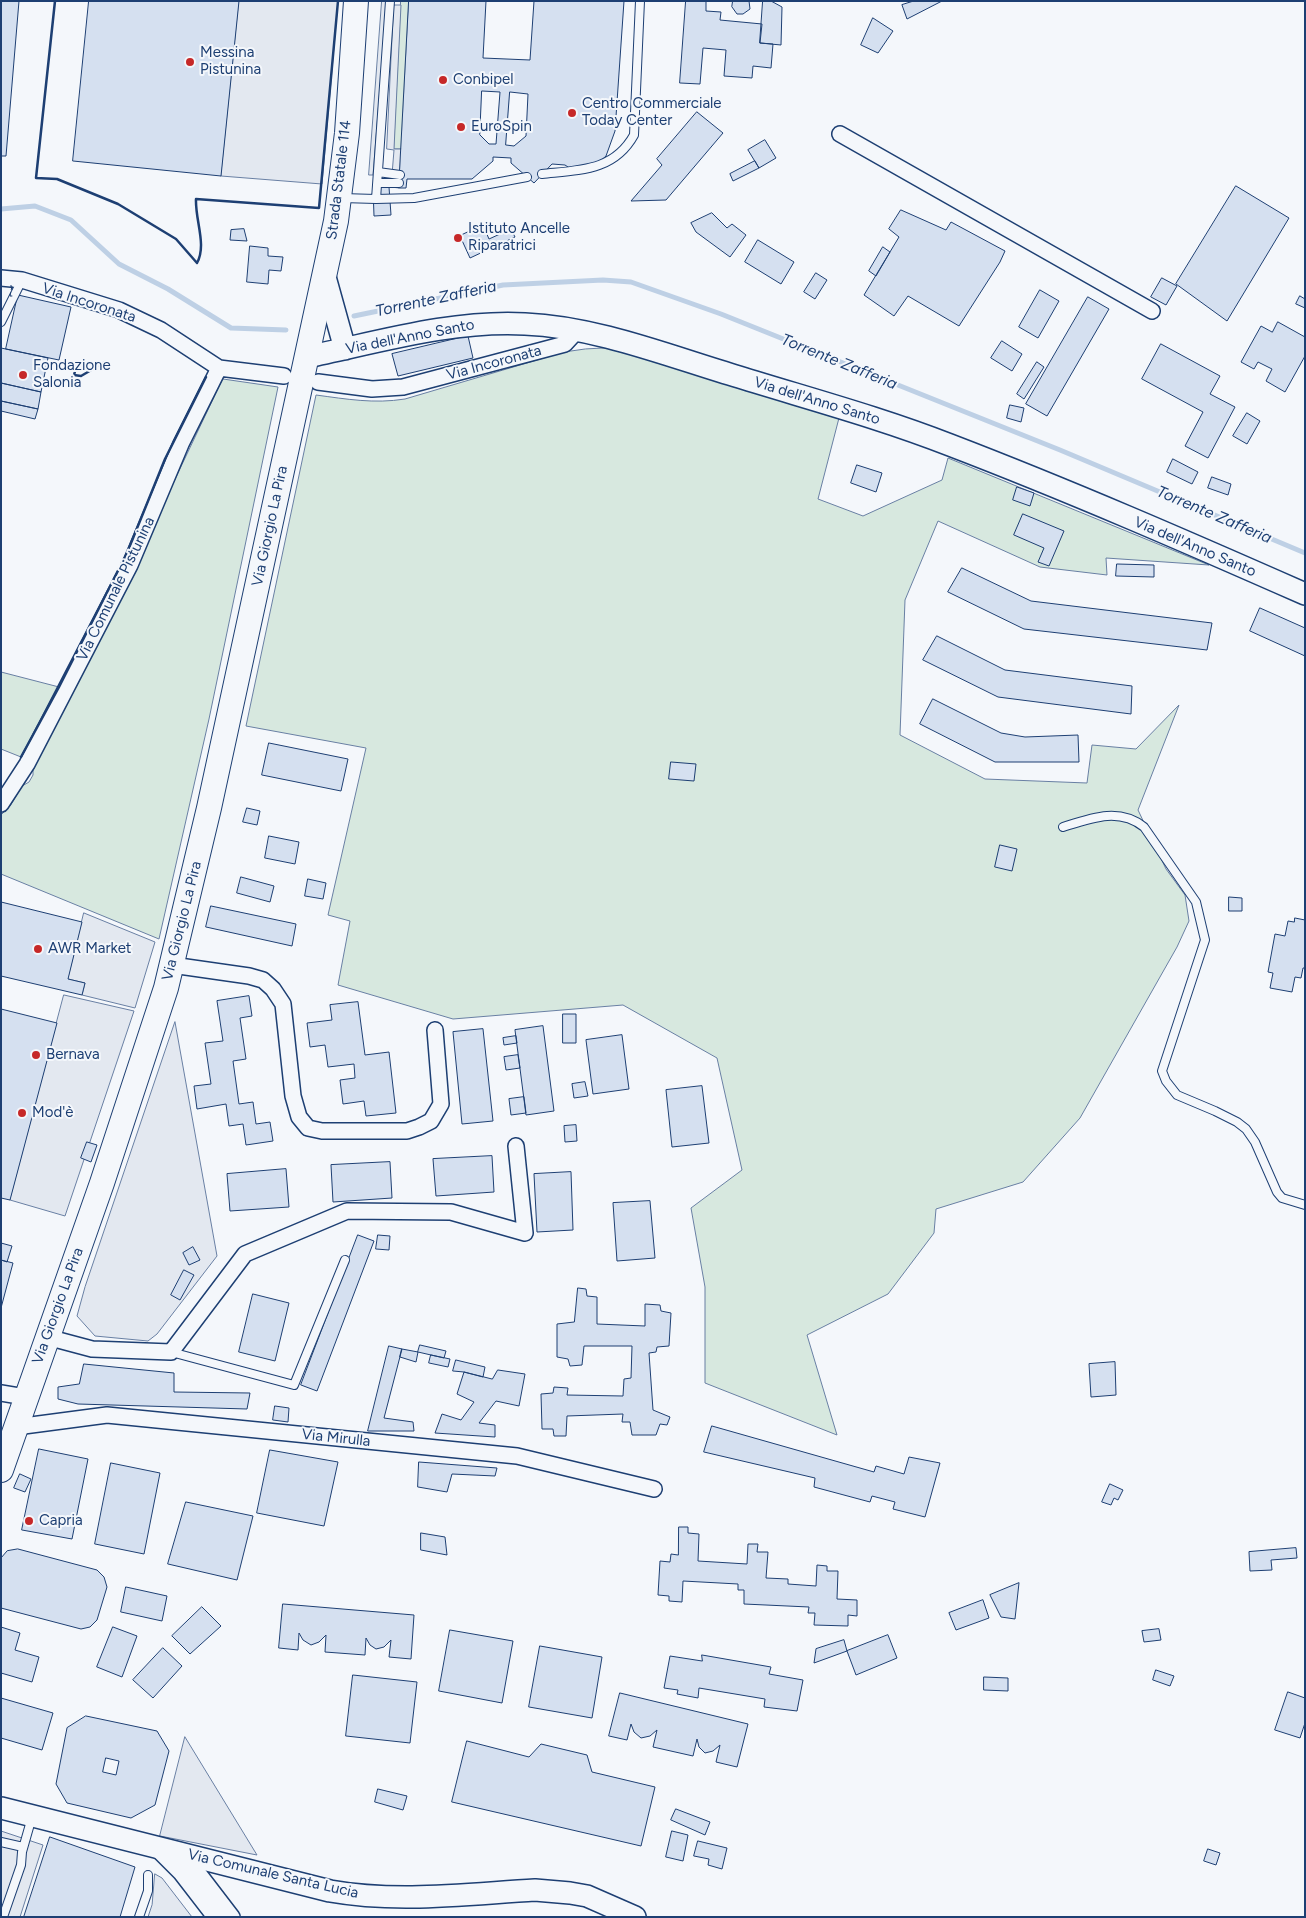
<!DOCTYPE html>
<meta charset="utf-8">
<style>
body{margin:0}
#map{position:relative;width:1306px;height:1918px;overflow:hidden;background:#f4f7fb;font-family:Figtree,sans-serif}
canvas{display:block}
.frame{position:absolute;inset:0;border:2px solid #1d3f73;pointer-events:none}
</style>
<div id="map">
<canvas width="1306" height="1918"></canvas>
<div class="frame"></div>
</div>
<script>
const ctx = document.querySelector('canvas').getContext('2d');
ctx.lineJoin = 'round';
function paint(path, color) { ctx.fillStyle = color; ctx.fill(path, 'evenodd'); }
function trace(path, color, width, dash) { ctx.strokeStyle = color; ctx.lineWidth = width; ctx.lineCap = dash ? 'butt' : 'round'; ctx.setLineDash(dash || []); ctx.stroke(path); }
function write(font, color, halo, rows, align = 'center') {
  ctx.font = font + ' Figtree,sans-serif'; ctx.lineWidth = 4; ctx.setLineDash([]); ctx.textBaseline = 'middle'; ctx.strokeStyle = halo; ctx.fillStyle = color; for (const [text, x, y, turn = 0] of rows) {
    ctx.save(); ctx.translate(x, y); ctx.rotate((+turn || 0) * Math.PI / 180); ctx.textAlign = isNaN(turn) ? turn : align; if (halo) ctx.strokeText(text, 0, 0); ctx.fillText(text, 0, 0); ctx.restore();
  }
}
const green = new Path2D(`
 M401,1H409L402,149H394Z
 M605,348L633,353L672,364L839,418L818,499L863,516L942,480L948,458L1209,565L1106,558L1107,575L1040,567L938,521L905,600L900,735L985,779L1087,783L1092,745L1136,749L1179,705L1138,810L1166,869L1185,895L1189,921L1177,947L1080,1118L1023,1182L936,1209L934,1233L888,1294L807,1335L837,1435L705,1383V1287L691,1208L742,1170L717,1058L623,1005L453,1019L338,985L350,921L328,915L366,748L246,726L316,395C346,399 374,404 405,399L564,352L585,349Z
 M223,379L278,387L209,719L159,939L1,874V815L10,806L22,786L29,782L33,775V768L158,515Z
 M1,672L59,687L21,757L1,749Z`);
const parking = new Path2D(`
 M239,1H338L322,184L221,176Z
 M382,1H387L373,175H369Z
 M394,5H401L394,149H402L399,188L391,187L394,150L387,149Z
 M84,913L155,942L135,1008L82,995L85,983L68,979Z
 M64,995L134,1011L65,1216L10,1200Z
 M175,1022L217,1256L157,1334L148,1341L95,1336L77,1316L85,1287Z
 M185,1737L257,1855L160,1836Z
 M1,1831L43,1845L20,1917H1Z
 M155,1874L162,1878L192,1917H148L152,1905Z`);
const stream = new Path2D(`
 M1,209L35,206L71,220L119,264L168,289L231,328L286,330
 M354,316L503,285L603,280L631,282L721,314L1060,450L1305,553`);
const building = new Path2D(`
 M1,1H19L6,156H1Z
 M89,1H239L221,176L73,161Z
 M409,1H486L483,58L530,60L534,1H624L615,131L606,156L594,167L574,171L565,165L552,164L534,183L511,163V158L493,157V161L472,179H407L406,188H399ZM482,91L500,92L496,144H489L480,135ZM510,92L528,94L526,136L514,146L506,145Z
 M686,1H706V11L721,12L720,20L762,24L760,43L773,44L771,68L753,66L752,78L724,76L726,50L703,48L700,84L680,83Z
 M733,1H749L750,9L743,14H737L732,7Z
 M763,1H771L782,7L781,45L760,43Z
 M914,1H942L907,19L902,5Z
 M873,18L893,31L878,53L861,45Z
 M697,112L723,133L666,200L631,201L662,165L657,159Z
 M765,140L776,158L759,168L748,150Z
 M755,161L759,168L733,181L730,174Z
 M1236,186L1289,218L1227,321L1176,284Z
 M389,187L391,215L374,216L373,188Z
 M901,210L946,230L951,222L1005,251L1000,262L959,326L908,296L894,316L864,295L899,237L889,229Z
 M712,213L727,228L732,224L746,235L730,257L696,232L691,223Z
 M483,225L489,239L511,229L515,237L470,258L460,236Z
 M244,229L247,241L230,240L231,230Z
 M758,240L794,262L781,284L745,262Z
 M250,246L268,248V256L283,257L281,271L269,270L268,284L247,282Z
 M883,247L890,252L876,276L869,271Z
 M816,273L827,280L815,299L804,292Z
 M1162,278L1177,286L1166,305L1151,297Z
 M1040,290L1059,301L1038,338L1019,327Z
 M18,295L71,307L59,360L6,349Z
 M1300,296L1305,299V308L1296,304Z
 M1088,297L1109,309L1047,416L1026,404Z
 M1278,322L1305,337V356L1285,392L1266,381L1272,369L1258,362L1254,369L1241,362L1261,326L1272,332Z
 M468,336L473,358L398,376L392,354Z
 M1002,341L1022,354L1012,371L991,358Z
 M1161,344L1220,376L1210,394L1235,407L1208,458L1185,446L1203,412L1142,379Z
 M1,348L48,358L41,392L1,383Z
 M1037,362L1044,367L1024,399L1017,394Z
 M1,383L41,392L38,409L1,401Z
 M1,401L38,409L35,419L1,411Z
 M1010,405L1024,408L1021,422L1007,418Z
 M1247,413L1260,421L1247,444L1233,436Z
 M1173,459L1198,472L1192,484L1167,472Z
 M857,465L882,473L876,492L851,483Z
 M1212,477L1231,484L1228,495L1208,488Z
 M1017,487L1034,493L1030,506L1013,500Z
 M1023,514L1064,531L1049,566L1038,562L1044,548L1014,535Z
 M1117,564L1154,565V577L1116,576Z
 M962,568L1031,601L1212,623L1207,650L1024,629L948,592Z
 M1260,608L1305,628V656L1250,631Z
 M937,636L1005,670L1132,686L1131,714L998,697L923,660Z
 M933,699L1001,733L1025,737L1078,735L1079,762H995L920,724Z
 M269,743L348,759L341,791L262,775Z
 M671,762L696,764L694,781L669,779Z
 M247,808L260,811L257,825L243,822Z
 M269,836L299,842L295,864L265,858Z
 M1000,845L1017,849L1012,871L995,867Z
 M241,877L274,886L270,902L237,893Z
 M308,879L326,883L323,899L305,896Z
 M1229,897L1242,898V911H1229Z
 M1,902L82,922L68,979L85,983L82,995L1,976Z
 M211,906L296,924L292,946L206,927Z
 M1295,918L1305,920V968H1303L1301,978L1295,977L1292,992L1270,988L1273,973L1268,972L1275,934L1285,936L1288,921L1294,922Z
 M249,996L252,1016L240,1018L246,1059L233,1061L239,1104L253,1102L256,1124L270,1122L273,1141L246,1145L243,1124L229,1126L226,1104L197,1109L194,1086L211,1084L205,1043L223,1041L217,1001Z
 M358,1002L365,1055L389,1052L396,1113L366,1116L364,1101L343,1104L340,1080L355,1078L354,1064L328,1067L325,1045L310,1047L307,1023L332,1020L330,1005Z
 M1,1009L57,1023L10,1200L1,1198Z
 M563,1014H576V1043H563Z
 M543,1026L554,1111L526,1115L515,1030Z
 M483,1029L493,1121L462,1124L453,1032Z
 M622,1035L629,1089L593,1094L586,1040Z
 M516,1036L517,1043L504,1045L503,1038Z
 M518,1055L520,1068L506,1070L504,1057Z
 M585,1082L588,1096L574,1098L572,1084Z
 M702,1086L709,1143L672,1147L666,1090Z
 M524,1097L526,1113L511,1115L509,1099Z
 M576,1125L577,1141L565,1142L564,1126Z
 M87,1142L97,1145L91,1162L81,1158Z
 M492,1156L494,1192L436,1196L433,1159Z
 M390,1162L392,1198L333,1202L331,1165Z
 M286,1169L289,1207L230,1211L227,1174Z
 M571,1172L573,1230L537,1232L534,1174Z
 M650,1201L655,1258L617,1261L613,1203Z
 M358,1235L374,1241L317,1391L301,1385Z
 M378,1235L390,1236L389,1250L376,1249Z
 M1,1243L12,1246L7,1262L1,1260Z
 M193,1247L200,1260L189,1265L183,1253Z
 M1,1260L13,1263L1,1308Z
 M184,1270L194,1275L180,1300L171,1295Z
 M578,1288L586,1289L587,1296L597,1297V1324L645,1326V1304L660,1305L661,1311L671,1313L669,1346L657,1347L656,1352L649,1353L653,1410L670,1417L667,1425L660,1424L656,1435H632L630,1422H622L623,1414L567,1416L566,1436H554L553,1429H542L541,1394L553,1393L554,1387L568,1388L567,1395L623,1396L624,1379L631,1378L632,1346H584L582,1365L570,1366L568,1359L557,1357V1324L574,1322Z
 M253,1294L289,1303L275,1361L239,1352Z
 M420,1345L446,1351L444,1358L418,1352Z
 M389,1346L402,1349L384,1418L413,1422L414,1431H368Z
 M402,1349L418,1352L416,1362L400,1357Z
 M431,1355L450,1359L448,1367L429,1363Z
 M456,1360L485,1367L483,1377L464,1372L453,1371Z
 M1115,1362L1116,1395L1091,1397L1089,1364Z
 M84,1364L174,1373V1392L250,1393L247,1409L78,1404L58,1399V1387L79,1384Z
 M498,1370L525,1374L519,1406L496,1401L479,1423L495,1425V1437L435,1433L442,1414L461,1420L474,1402L457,1394L464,1372L492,1379Z
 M275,1406L289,1408L288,1422L273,1420Z
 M712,1426L874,1472L876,1466L904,1474L909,1457L940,1463L925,1517L893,1509L895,1502L872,1496L870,1502L814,1487L815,1478L704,1452Z
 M39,1449L88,1459L72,1539L22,1530Z
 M270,1450L338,1462L324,1526L257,1513Z
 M419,1462L497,1468L495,1476L452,1474L447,1492L418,1487Z
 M111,1463L160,1473L144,1554L95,1544Z
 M20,1474L31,1479L25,1492L14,1488Z
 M1110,1484L1123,1490L1118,1500L1114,1498L1111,1505L1102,1502Z
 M186,1502L253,1516L237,1580L168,1564Z
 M679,1527H688V1533L699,1534L698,1561L747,1564L748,1544H758L757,1552H768L766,1578L788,1579V1584L816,1586L817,1565L827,1566V1571H838L837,1599L857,1600V1616L848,1615V1626L814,1625L815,1613H808L809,1607L744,1604V1590H738V1584L683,1581L682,1602L669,1601V1596L658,1595L660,1561L670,1562L671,1554L678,1555Z
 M421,1533L445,1537L447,1555L421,1550Z
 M1296,1548L1297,1558L1271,1560L1272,1570L1250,1571L1249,1552Z
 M18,1549L97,1570L104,1577L107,1587L97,1620L90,1627L81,1629L1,1608V1558L7,1551Z
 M1019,1583L1015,1619L1001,1617L990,1595Z
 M126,1587L167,1596L162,1621L121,1612Z
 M983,1600L989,1618L956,1630L949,1613Z
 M283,1604L414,1615L411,1659L389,1657L391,1640L384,1647L376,1649L370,1645L366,1638L365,1655L325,1652L326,1635L319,1642L311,1645L303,1640L299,1633L298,1650L279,1648Z
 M202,1607L221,1626L190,1654L172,1636Z
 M1,1627L20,1633L15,1650L39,1657L32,1682L1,1673Z
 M113,1627L137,1636L122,1677L97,1667Z
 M1159,1629L1161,1640L1144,1642L1142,1631Z
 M450,1630L513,1641L502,1703L439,1691Z
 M888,1635L897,1658L856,1675L847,1651Z
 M844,1640L847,1651L814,1663L816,1649Z
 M540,1646L602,1657L592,1718L529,1707Z
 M163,1648L182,1666L153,1698L133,1680Z
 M702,1655L771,1667L769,1674L803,1680L797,1711L764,1707L765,1699L699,1688L698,1698L677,1694L678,1690L664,1688L670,1656L702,1661Z
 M1156,1670L1174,1676L1170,1686L1153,1680Z
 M353,1675L417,1682L410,1743L346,1736Z
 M984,1677L1008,1678V1691L984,1690Z
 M1288,1692L1305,1698V1723L1300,1738L1275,1730Z
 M620,1693L748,1724L737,1767L716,1762L720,1745L713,1751L705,1753L699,1747L697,1739L693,1756L653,1747L657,1730L650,1736L641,1738L634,1732L631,1724L627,1740L609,1736Z
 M1,1698L53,1713L42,1750L1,1738Z
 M86,1716L157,1731L169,1751L155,1805L131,1818L67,1803L56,1784L67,1728ZM106,1758L119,1761L116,1775L103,1772Z
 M467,1741L529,1757L541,1744L587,1755L592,1772L655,1787L641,1846L452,1802Z
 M378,1789L407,1796L403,1810L375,1802Z
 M676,1809L710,1822L705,1835L671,1820Z
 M672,1831L688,1835L683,1861L666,1857Z
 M50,1837L135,1867L120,1917H24Z
 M698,1841L727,1848L722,1869L708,1865L709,1859L694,1856Z
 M1208,1849L1220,1853L1216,1865L1204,1861Z`);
const lane = new Path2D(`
 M378,172L400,175
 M542,174C580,170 614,171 634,135L640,1
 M378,183H399
 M342,198L376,199L414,198L527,177
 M376,199L390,1
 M1,322L22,280
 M1063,827C1091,818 1119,807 1144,827L1196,902L1205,940L1162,1071L1166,1081L1177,1095L1215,1111L1237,1122L1246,1129L1255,1142L1277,1192L1282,1198L1305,1205
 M171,1352L294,1385L345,1260
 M1,1842L23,1847
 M3,1917L21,1865L22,1852L32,1817
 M139,1917L148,1891V1875`);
const street = new Path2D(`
 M840,134L1152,311
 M1,278L22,280L119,310L161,330L219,368L284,376
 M318,382L372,389L403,387L565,344L577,331
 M1,804L27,764L130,565L181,444L219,368
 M172,965L249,976L263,980L273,989L283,1004L293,1096L299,1117L308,1128L322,1131H407L419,1127L431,1121L441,1104L435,1030
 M47,1337L92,1349L171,1352L245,1254L347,1211L451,1212L525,1233L516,1146
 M1,1393L25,1397
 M16,1427L107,1415L517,1456L654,1489
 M156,1848L181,1873L215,1917
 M183,1853L232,1917`);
const secondary = new Path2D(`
 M325,277L345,349
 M307,357C379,342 452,320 525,324C597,327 671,357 739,377C810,399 881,418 950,445C1070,491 1187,542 1305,594
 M1,1808L330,1891C398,1903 466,1894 535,1890L570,1893L587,1896L635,1917`);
const primary = new Path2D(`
 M1,1470L102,1183L166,988L209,808L336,221L347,133L356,1`);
const fence = new Path2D(`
 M10,286H12L10,296H13`);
const wall = new Path2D(`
 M55,1L36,178L57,179L118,204L176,239L197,263C207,245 195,220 196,199L319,208L338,1
 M77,364L74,375L81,376L105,362
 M21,757L59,687L127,553L165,459L206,377`);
const markers = [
 [190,62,5,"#c62828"],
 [443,80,5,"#c62828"],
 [572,113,5,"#c62828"],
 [461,127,5,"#c62828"],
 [458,238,5,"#c62828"],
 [23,375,5,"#c62828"],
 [38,949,5,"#c62828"],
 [36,1055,5,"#c62828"],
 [22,1113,5,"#c62828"],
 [29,1521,5,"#c62828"]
];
const poiNames = [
 ["Messina",200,53],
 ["Pistunina",200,70],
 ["Conbipel",453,80],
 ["Centro Commerciale",582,104],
 ["Today Center",582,121],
 ["EuroSpin",471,127],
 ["Istituto Ancelle",468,229],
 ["Riparatrici",468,246],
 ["Fondazione",33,366],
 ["Salonia",33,383],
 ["AWR Market",48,949],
 ["Bernava",46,1055],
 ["Mod'è",32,1113],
 ["Capria",39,1521]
];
const streetNames = [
 ["Strada Statale 114",339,180,-83],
 ["Via Incoronata",89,303,18],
 ["Via dell'Anno Santo",410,337,-11],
 ["Via Incoronata",494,363,-15],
 ["Via dell'Anno Santo",817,401,17],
 ["Via Giorgio La Pira",270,526,-78],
 ["Via dell'Anno Santo",1195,547,23],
 ["Via Comunale Pistunina",116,589,-64],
 ["Via Giorgio La Pira",182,921,-76],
 ["Via Giorgio La Pira",58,1306,-70],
 ["Via Mirulla",336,1438,6],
 ["Via Comunale Santa Lucia",273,1874,13]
];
const waterNames = [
 ["Torrente Zafferia",436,299,-12],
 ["Torrente Zafferia",839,362,22],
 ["Torrente Zafferia",1214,515,23]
];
paint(green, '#d7e8df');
trace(green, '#687fa3', 1);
paint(parking, '#e3e8f0');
trace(parking, '#687fa3', 1);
trace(stream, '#bed0e5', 5);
paint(building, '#d5e0f0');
trace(building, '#1d3f73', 1);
trace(lane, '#1d3f73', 10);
trace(street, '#1d3f73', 18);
trace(secondary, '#1d3f73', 24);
trace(primary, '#1d3f73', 26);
trace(lane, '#f4f7fb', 8);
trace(street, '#f4f7fb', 15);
trace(secondary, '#f4f7fb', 21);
trace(primary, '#f4f7fb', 24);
trace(fence, '#1d3f73', 1, [6, 2.5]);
trace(wall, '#1d3f73', 2.5);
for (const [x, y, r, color] of markers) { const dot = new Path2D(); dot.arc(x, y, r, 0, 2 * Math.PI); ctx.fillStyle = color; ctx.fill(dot); trace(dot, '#f4f7fb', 2); }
write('15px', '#1d3f73', '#f4f7fb', poiNames, 'left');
write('15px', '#1d3f73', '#f4f7fb', streetNames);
write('italic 16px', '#1d3f73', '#f4f7fb', waterNames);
</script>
